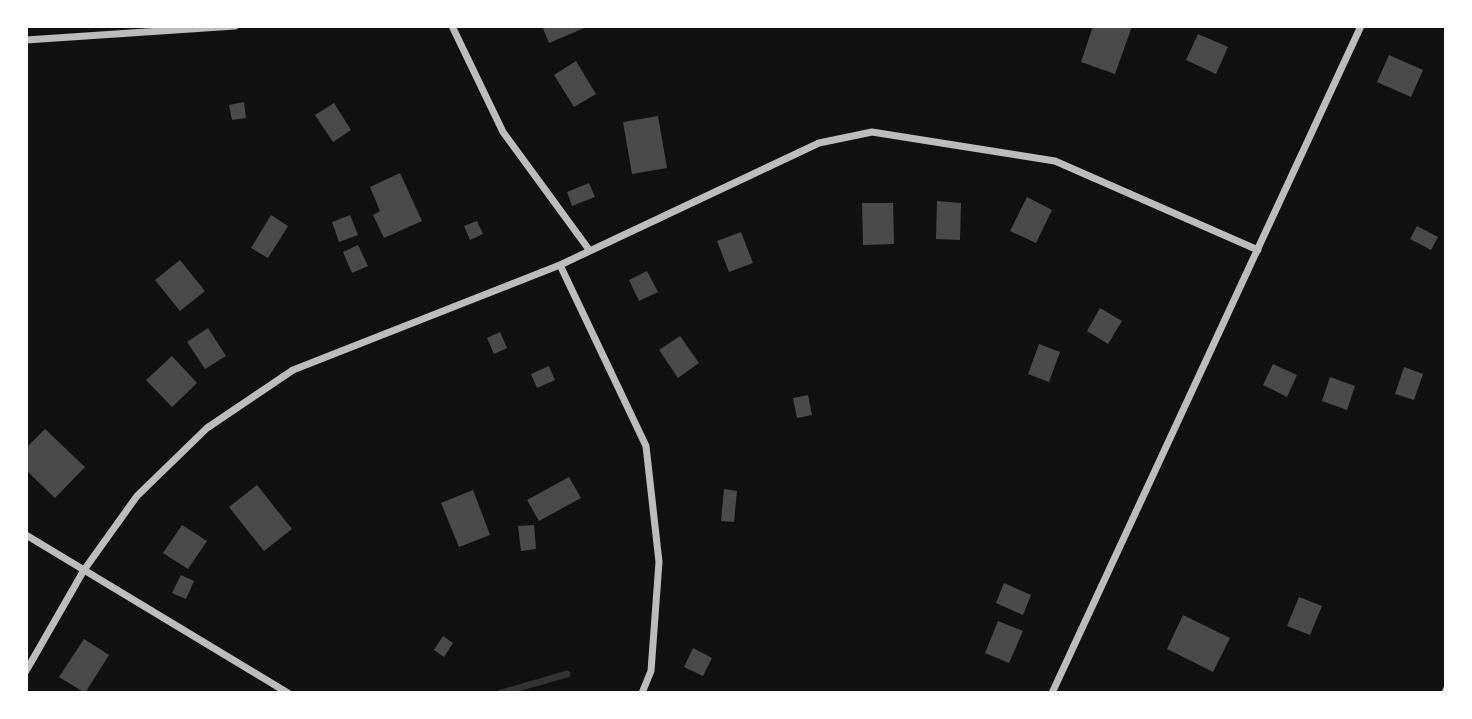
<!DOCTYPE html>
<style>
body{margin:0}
#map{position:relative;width:1472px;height:719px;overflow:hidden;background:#111;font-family:Helvetica,sans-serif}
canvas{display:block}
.frame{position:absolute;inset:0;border:28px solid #fff;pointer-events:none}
</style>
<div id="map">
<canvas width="1472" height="719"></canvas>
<div class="frame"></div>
</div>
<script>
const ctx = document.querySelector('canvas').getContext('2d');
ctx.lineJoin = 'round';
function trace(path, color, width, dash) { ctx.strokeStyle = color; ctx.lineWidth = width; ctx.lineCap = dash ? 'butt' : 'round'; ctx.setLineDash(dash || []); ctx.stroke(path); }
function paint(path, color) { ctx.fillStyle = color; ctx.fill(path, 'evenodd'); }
const stream = new Path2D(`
 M501,693L567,674`);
const building = new Path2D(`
 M542,26H589L549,43Z
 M1093,26H1132L1115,74L1081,62Z
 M1198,34L1228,47L1216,74L1186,60Z
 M1389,55L1423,70L1411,97L1377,82Z
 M576,61L596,94L574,107L554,75Z
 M244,102L246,118L232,120L229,105Z
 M334,103L351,130L333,142L315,115Z
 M658,116L667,168L632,174L623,122Z
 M400,173L422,221L384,238L373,215L380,211L370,187Z
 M589,183L595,197L572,206L567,192Z
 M1027,197L1052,210L1036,243L1010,231Z
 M937,201L961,203L960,240L936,239Z
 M862,203H893L894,244L863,245Z
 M271,215L288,226L268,258L251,248Z
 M350,215L358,235L339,242L332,222Z
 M477,221L483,234L470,240L464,226Z
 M1417,226L1438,237L1431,250L1410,239Z
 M741,232L753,263L729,272L717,241Z
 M358,245L368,266L352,273L343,252Z
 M180,260L205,291L180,311L155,280Z
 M647,271L658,292L639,301L629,280Z
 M1100,308L1122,321L1108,344L1087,331Z
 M208,328L226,356L205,369L187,342Z
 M500,332L507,348L494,354L487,338Z
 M680,336L699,363L678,378L659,350Z
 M1039,344L1060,352L1049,382L1028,374Z
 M172,356L197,383L172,407L146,380Z
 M1273,364L1297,375L1287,397L1263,385Z
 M549,366L555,380L537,388L531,374Z
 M1404,367L1423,374L1414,400L1395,394Z
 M1330,377L1355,386L1347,410L1322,401Z
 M808,395L812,415L797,418L793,398Z
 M45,429L85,467L55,498L26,470V448Z
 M569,477L581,498L539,521L527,500Z
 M257,485L292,529L264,551L229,507Z
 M724,489L737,491L734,522L721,521Z
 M473,490L490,535L459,547L441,503Z
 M182,525L207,541L188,569L163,553Z
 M534,525L536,549L521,551L518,526Z
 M181,575L194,581L186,599L172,593Z
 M1004,583L1031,595L1023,615L996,603Z
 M1299,597L1322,606L1310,635L1287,626Z
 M1183,615L1230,638L1213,672L1167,649Z
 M998,621L1023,631L1009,663L985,653Z
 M443,636L453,643L444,657L434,650Z
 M84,639L109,655L85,693L59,677Z
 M693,648L712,658L703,676L684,667Z`);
const minor = new Path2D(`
 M452,26L503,132L590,251
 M26,40L235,26
 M560,265L646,446L659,562L651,671L642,693
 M26,535L288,693
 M26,671L84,570L137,496L207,428L293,370L560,265L819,143L872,132L1055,161L1258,250
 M1052,693L1361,26
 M1445,693L1446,690`);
trace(stream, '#333', 7);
paint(building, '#4a4a4a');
trace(minor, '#bcbcbc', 7);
</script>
